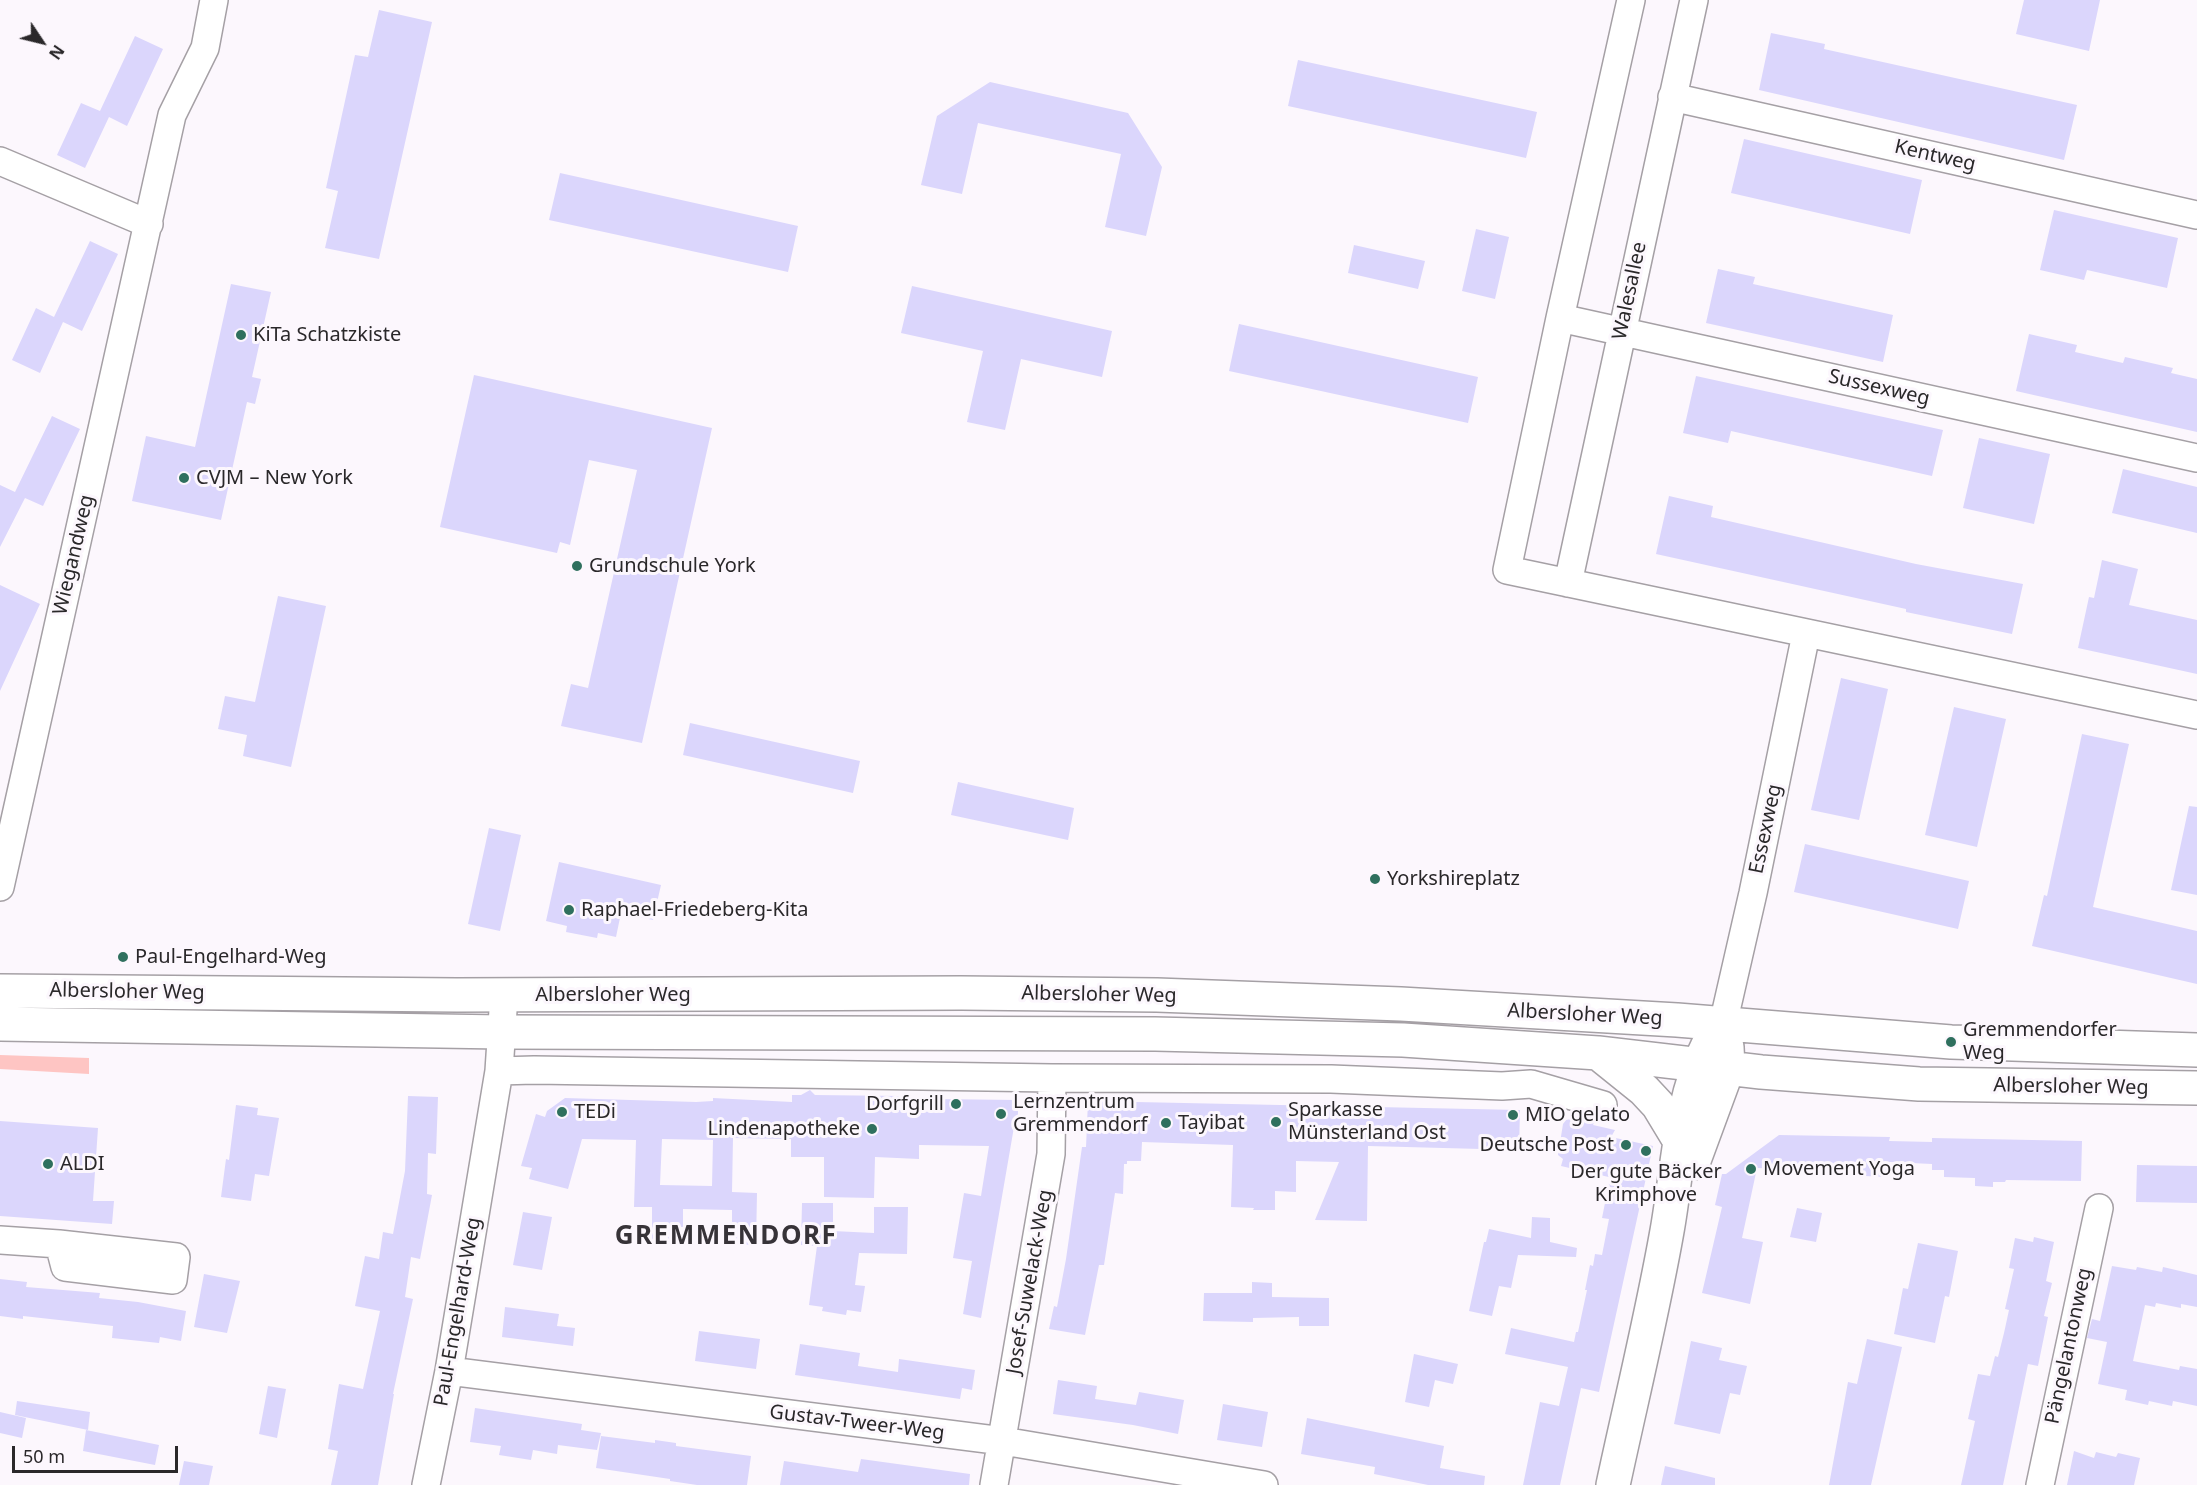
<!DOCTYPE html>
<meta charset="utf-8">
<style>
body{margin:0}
#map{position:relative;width:2197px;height:1485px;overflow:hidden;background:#fcf7fd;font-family:"Noto Sans",sans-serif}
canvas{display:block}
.north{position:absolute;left:12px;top:12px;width:60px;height:60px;-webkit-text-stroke:4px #fcf7fd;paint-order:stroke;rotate:125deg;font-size:16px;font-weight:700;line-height:24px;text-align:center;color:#2a282a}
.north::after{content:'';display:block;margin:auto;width:21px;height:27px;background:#2a282a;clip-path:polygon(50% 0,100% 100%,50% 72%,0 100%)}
.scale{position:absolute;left:12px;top:1446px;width:166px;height:27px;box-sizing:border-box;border:3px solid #2a282a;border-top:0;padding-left:8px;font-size:18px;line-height:21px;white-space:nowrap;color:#2a282a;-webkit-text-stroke:4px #fcf7fd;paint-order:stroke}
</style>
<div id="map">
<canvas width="2197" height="1485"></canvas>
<div class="north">N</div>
<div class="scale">50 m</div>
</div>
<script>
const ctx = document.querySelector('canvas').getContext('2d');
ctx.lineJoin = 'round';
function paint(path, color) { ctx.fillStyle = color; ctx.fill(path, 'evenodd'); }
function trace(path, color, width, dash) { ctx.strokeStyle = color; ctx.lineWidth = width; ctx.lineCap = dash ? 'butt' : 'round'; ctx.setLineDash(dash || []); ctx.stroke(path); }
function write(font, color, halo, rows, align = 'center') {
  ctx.font = font + ' "Noto Sans",sans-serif'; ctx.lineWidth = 6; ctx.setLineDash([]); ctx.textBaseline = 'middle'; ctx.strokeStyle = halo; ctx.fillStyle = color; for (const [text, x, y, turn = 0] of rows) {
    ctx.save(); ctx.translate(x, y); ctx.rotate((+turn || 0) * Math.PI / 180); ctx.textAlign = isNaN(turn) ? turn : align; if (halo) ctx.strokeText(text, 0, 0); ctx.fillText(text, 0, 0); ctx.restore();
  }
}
const green = new Path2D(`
 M0,1055L89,1058V1074L0,1069Z`);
const building = new Path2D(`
 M2024,0H2100L2089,51L2016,34Z
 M379,10L432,22L379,259L325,248L338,191L326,188L355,55L368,57Z
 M1771,33L1825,44L1824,49L2077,105L2064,160L1759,90Z
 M135,36L163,49L127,126L109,117L85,168L57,155L81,103L100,111Z
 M1298,60L1537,112L1526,158L1288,106Z
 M990,82L1128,113L1162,167L1146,236L1105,227L1121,154L978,123L962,194L921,185L937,116Z
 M1744,139L1922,180L1910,234L1731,193Z
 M560,173L798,226L788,272L549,220Z
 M2054,210L2178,238L2167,288L2087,270L2084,280L2040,270Z
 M1476,229L1509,237L1495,299L1462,291Z
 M90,241L118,254L82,331L63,322L40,373L12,360L36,308L54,317Z
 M1354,245L1425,261L1418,289L1348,273Z
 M1718,269L1755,277L1753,284L1893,315L1883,362L1706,323Z
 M231,284L271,292L252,377L261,379L255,404L247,402L221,520L132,501L146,436L195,447Z
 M912,286L1112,331L1102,377L1021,359L1005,430L967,422L983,351L901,333Z
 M1239,324L1478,377L1468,423L1229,371Z
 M2029,334L2077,345L2075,352L2123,363L2125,357L2173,368L2171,373L2197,379V432L2016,391Z
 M474,375L712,428L642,743L561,726L571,684L588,688L637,470L589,460L570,545L560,542L557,553L440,527Z
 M1696,376L1943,430L1932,476L1731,431L1728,443L1683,433Z
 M52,416L80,429L43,506L25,498L0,547V485L15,492Z
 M1979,438L2050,454L2034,524L1963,508Z
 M2123,469L2197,487V533L2112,513Z
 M1669,496L1713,506L1711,517L1916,564L2023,584L2012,634L1906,612V609L1656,554Z
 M2102,560L2138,569L2129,605L2197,620V674L2078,648L2089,597L2094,598Z
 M0,585L40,604L0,691Z
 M278,596L326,606L291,767L243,756L247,735L218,729L225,696L255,702Z
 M1841,678L1888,689L1859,820L1811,810Z
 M1954,707L2006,719L1977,847L1925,835Z
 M690,723L860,761L853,793L683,755Z
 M2082,734L2129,744L2093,907L2197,931V984L2032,946L2044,895L2047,896Z
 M958,782L1074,808L1068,840L951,815Z
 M2189,806L2197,807V895L2171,890Z
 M489,828L521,835L500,931L468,924Z
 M1805,844L1969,881L1958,929L1794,892Z
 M559,862L661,885L653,920L621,913L616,937L598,933L597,938L566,932L567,926L546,921Z
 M810,1090L815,1095L899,1096V1110L933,1112V1099L1018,1100V1127H1014L981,1318L963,1314L972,1261L953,1258L964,1193L981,1196L989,1146L919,1145V1159L875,1157L874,1198L824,1197V1157H791V1139L733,1138L732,1192L757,1193L756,1245L732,1244V1210L683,1209V1227H678V1243H652V1207H634L636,1140L582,1139L568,1189L529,1179L532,1168L521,1166L536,1114L545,1117L547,1111L565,1098L696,1102L713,1101V1098L792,1102V1095H801ZM662,1139L713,1140L712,1186L660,1185Z
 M408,1096L438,1097L436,1154L428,1153L427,1194L432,1195L420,1259L411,1257L405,1297L413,1299L393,1394H394L378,1485H331L338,1451L328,1449L339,1384L363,1389L380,1311L355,1306L365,1256L379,1259L383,1232L393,1234L405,1171Z
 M1088,1101L1520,1110L1519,1150L1368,1146L1367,1221L1315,1220L1339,1162L1296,1161V1192L1275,1191V1210H1253L1254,1208L1231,1207L1233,1145L1142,1142L1141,1161H1127V1164H1124L1123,1194L1115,1193L1104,1265H1099L1085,1335L1049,1329L1054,1306L1057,1307L1066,1259L1082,1147H1086Z
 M236,1105L258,1108L257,1115L279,1118L269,1176L255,1174L251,1201L221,1197L226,1159L229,1160Z
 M1576,1118L1594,1123L1593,1125L1615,1130L1611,1137L1653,1146L1599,1392L1581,1388L1560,1485H1523L1540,1402L1559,1406L1568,1367L1505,1354L1511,1328L1574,1342L1576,1332H1578L1587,1290H1585L1590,1265L1593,1266L1595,1254L1602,1255L1609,1219L1602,1218L1609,1183L1613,1178L1561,1166L1563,1159L1558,1155L1563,1124L1566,1120Z
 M0,1121L98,1128L93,1201H114L112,1224L0,1216Z
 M1779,1135L1890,1137L1889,1141L1932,1142V1138L2082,1141L2081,1181L2006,1180L2005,1182H1993V1187L1975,1186V1178L1944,1177V1170H1932V1164L1890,1162L1888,1177L1842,1175V1171L1757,1168L1742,1238L1763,1242L1750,1304L1702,1293L1722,1207L1715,1205L1722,1174H1726Z
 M2137,1165L2197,1166V1203L2136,1202Z
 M802,1203H833V1231L874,1233V1207H908L907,1254L859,1253L855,1285L865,1286L861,1312L847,1310L846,1315L822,1311L823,1307L809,1305L817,1246L801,1245Z
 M1797,1208L1822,1213L1816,1242L1790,1237Z
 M523,1212L552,1217L542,1270L513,1265Z
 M1532,1217L1550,1218V1242L1577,1248L1576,1257L1518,1255L1511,1288L1499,1286L1492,1316L1469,1311L1484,1242H1486L1489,1229L1531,1238Z
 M2034,1237L2054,1242L2046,1281L2052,1283L2044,1316L2048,1317L2038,1366L2028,1364L2003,1485H1961L1975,1421L1968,1419L1978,1374L1990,1376L1995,1356L1998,1357L2004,1333L2009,1310L2005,1309L2014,1269L2009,1268L2015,1238L2033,1242Z
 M1918,1243L1958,1251L1949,1297L1945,1296L1935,1343L1894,1334L1903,1288L1908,1289Z
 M2112,1266L2136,1270L2137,1267L2162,1272L2163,1267L2197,1275V1307L2181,1304V1308L2156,1303L2155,1307L2145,1305L2133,1361L2179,1370L2180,1366L2197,1369V1406L2173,1401L2172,1406L2149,1401L2148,1405L2125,1400L2127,1390L2098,1384L2107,1342L2087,1338L2092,1319L2100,1321Z
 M204,1274L240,1281L227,1333L194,1327Z
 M0,1279L27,1282L26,1287L100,1293L99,1298L138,1302L186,1311L181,1341L160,1337L159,1343L112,1338L113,1326L23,1316V1319L0,1316Z
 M1252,1282L1272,1283V1297L1329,1298V1326H1299V1317L1253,1318V1322L1203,1321L1204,1293H1252Z
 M505,1307L559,1314L557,1326L575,1328L573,1346L502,1337Z
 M699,1331L760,1339L756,1369L695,1361Z
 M1867,1339L1902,1347L1871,1485H1829L1848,1382L1857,1384Z
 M1691,1341L1722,1348L1719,1360L1747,1366L1740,1395L1730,1393L1720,1434L1674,1424Z
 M800,1344L860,1353L858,1366L898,1372L899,1359L975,1370L972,1390L962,1388L960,1399L795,1375Z
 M1414,1354L1458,1364L1453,1384L1435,1380L1429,1407L1405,1402Z
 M1058,1380L1097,1386L1095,1399L1136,1405L1139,1392L1184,1400L1178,1434L1133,1425L1053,1414Z
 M268,1386L286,1389L277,1438L259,1434Z
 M17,1401L90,1412L88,1430L15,1415Z
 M1223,1404L1268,1412L1262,1447L1217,1440Z
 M475,1408L582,1424L581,1430L601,1433L597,1450L558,1445L557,1454L533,1450L531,1460L499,1455L501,1446L470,1442Z
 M0,1412L26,1418L22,1438L0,1433Z
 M1307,1418L1444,1446L1440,1468L1485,1476L1484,1485H1428L1374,1474L1375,1467L1301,1454Z
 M86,1430L159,1445L155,1465L83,1451Z
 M601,1436L655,1443V1440L676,1443V1446L751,1456L747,1485H697L670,1481V1479L596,1468Z
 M2074,1451L2094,1458L2096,1452L2116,1457L2118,1453L2140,1458L2134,1485H2067Z
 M861,1459L970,1474L969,1485H780L784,1461L858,1472Z
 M184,1461L213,1466L209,1485H179Z
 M1665,1466L1715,1478V1485H1661Z`);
const street = new Path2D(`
 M1631,0L1560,318L1507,570L2197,715
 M1672,97L2197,215
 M0,161L149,224
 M1560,318L2197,458
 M1568,583L1694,0
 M0,887L172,115L205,48L214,0
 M1723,1024L1753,893L1806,634
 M499,1071L534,1070L1052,1078L1331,1079L1502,1086L1531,1084L1603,1105
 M0,1240L59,1244L176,1257L173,1280L65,1267L59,1244
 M449,1371L1003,1441L1264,1485
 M426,1485L449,1371L499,1071L504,995
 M994,1485L1051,1154L1052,1078
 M2040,1485L2099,1208`);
const secondary = new Path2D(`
 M0,991L457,995L961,993L1157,995L1401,1004L1677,1020L1951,1042L2197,1050
 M0,1024L502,1032L1155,1034L1403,1040L1598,1053L1761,1072L1919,1084L2197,1088
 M1598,1053L1644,1090L1658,1105L1681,1143
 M1693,1163L1728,1068L1727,1047
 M1613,1485C1631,1401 1652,1316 1667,1231C1678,1170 1679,1102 1708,1045`);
const markers = [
 [241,335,6,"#2f705e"],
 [184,478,6,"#2f705e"],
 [577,566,6,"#2f705e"],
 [1375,879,6,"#2f705e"],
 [569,910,6,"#2f705e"],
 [123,957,6,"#2f705e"],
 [1951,1042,6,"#2f705e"],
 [956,1104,6,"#2f705e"],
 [562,1112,6,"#2f705e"],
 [1001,1114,6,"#2f705e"],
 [1513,1115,6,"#2f705e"],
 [1276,1122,6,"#2f705e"],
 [1166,1123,6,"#2f705e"],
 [872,1129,6,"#2f705e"],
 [1626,1145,6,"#2f705e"],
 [1646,1151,6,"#2f705e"],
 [48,1164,6,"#2f705e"],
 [1751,1169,6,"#2f705e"]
];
const streetNames = [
 ["Kentweg",1935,156,13],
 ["Walesallee",1630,291,-78],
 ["Sussexweg",1879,388,13],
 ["Wiegandweg",74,555,-77],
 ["Essexweg",1766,829,-78],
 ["Albersloher Weg",127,992,1],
 ["Albersloher Weg",613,995],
 ["Albersloher Weg",1099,995,1],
 ["Albersloher Weg",1585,1015,3],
 ["Albersloher Weg",2071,1087,1],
 ["Josef-Suwelack-Weg",1030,1282,-80],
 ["Paul-Engelhard-Weg",458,1312,-80],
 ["Pängelantonweg",2069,1346,-78],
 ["Gustav-Tweer-Weg",857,1423,7]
];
const poiNames = [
 ["KiTa Schatzkiste",253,335],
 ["CVJM – New York",196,478],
 ["Grundschule York",589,566],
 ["Yorkshireplatz",1387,879],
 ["Raphael-Friedeberg-Kita",581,910],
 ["Paul-Engelhard-Weg",135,957],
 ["Gremmendorfer",1963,1030],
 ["Weg",1963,1053],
 ["Lernzentrum",1013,1102],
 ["Gremmendorf",1013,1125],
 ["Dorfgrill",944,1104,"right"],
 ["Sparkasse",1288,1110],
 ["Münsterland Ost",1288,1133],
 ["TEDi",574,1112],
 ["MIO gelato",1525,1115],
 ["Tayibat",1178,1123],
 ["Lindenapotheke",860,1129,"right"],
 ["Deutsche Post",1614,1145,"right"],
 ["ALDI",60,1164],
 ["Movement Yoga",1763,1169],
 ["Der gute Bäcker",1646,1172,"center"],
 ["Krimphove",1646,1195,"center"]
];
const districtNames = [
 ["GREMMENDORF",726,1237]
];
paint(green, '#fec5c3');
paint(building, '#dbd6fc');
trace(street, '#a5a0a5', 30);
trace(secondary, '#a5a0a5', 36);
trace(street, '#fff', 27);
trace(secondary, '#fff', 33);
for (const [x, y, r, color] of markers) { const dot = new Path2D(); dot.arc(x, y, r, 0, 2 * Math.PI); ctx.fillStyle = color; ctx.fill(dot); trace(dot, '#fcf7fd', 2); }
write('20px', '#2a282a', '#fcf7fd', streetNames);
write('20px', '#2a282a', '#fcf7fd', poiNames, 'left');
ctx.letterSpacing = '1.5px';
write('bold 26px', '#373338', '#fcf7fd', districtNames);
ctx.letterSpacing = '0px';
</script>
